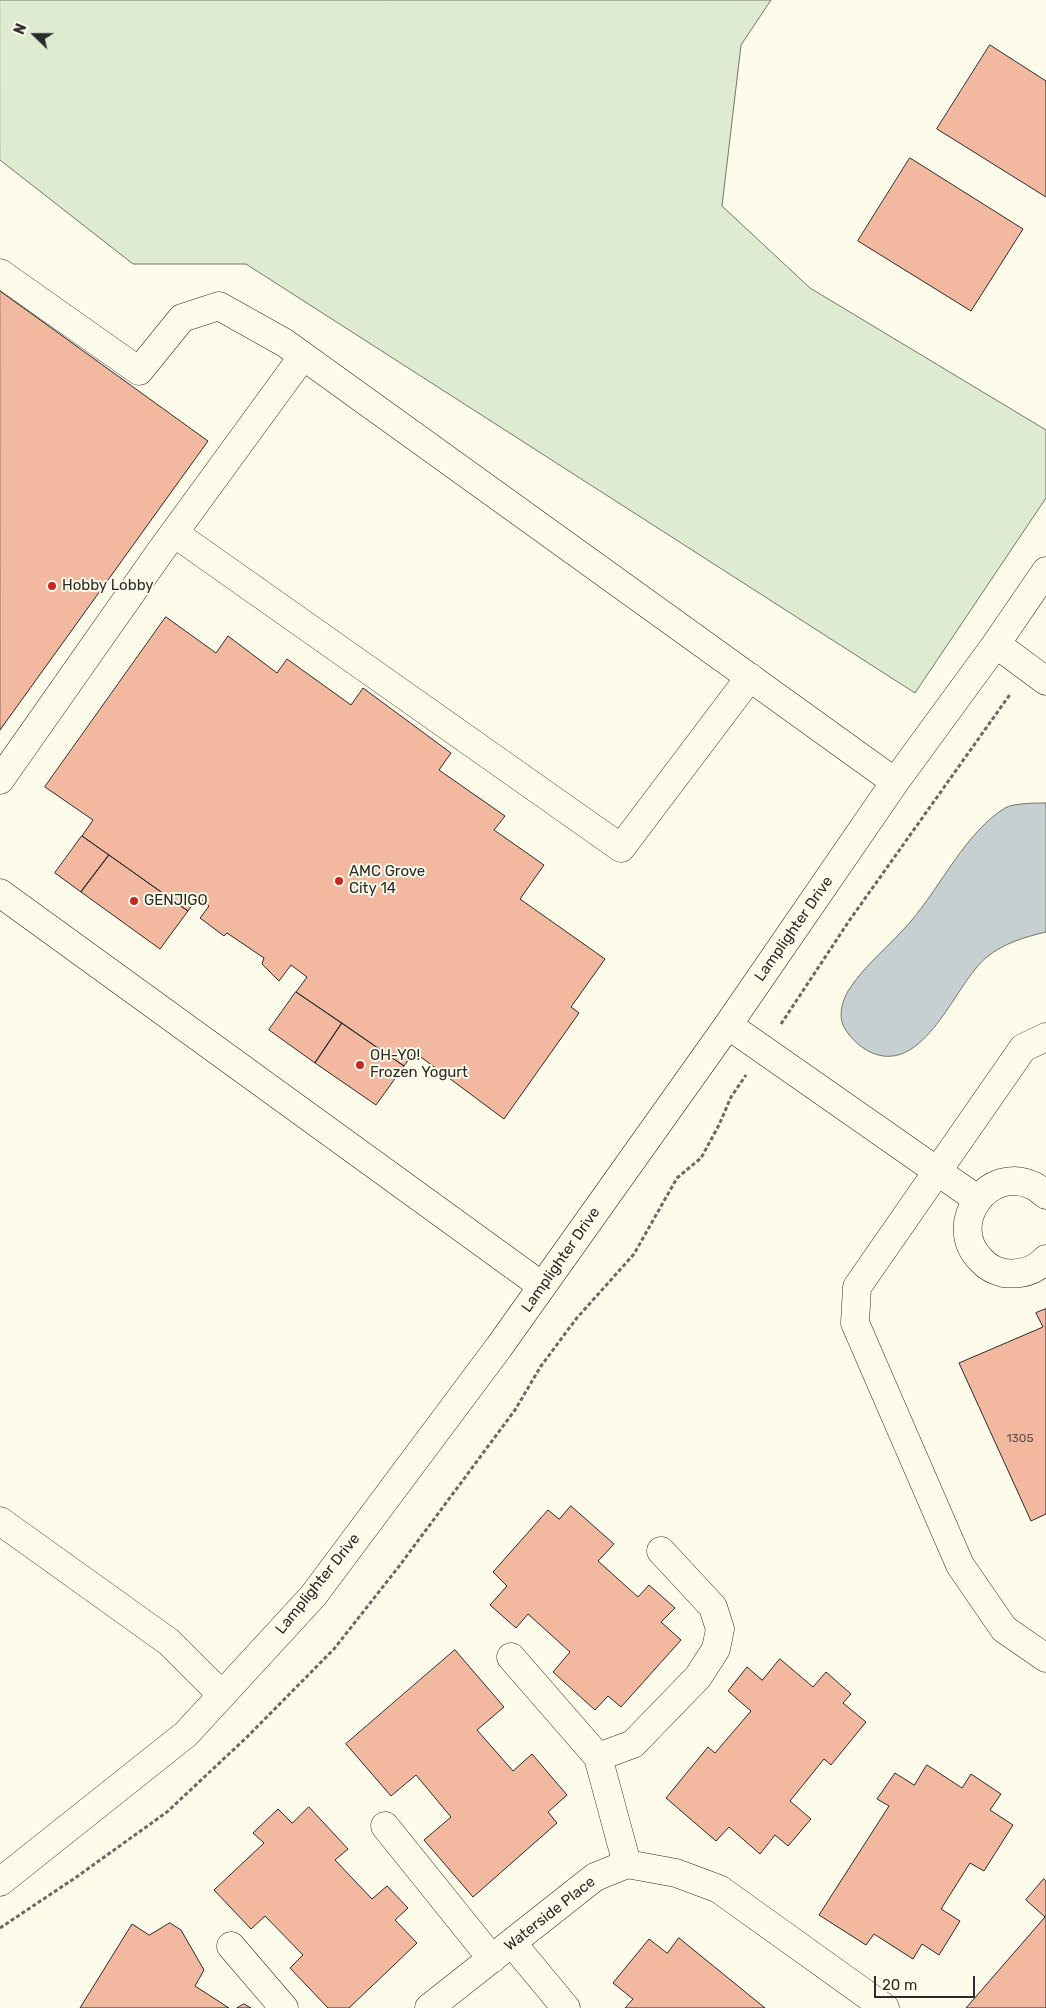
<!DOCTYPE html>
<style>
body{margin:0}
#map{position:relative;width:1046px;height:2008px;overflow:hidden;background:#fdfbea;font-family:Rubik,sans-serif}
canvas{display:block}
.north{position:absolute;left:10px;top:10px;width:50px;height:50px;-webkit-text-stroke:4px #fdfbea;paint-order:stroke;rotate:292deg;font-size:14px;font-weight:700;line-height:20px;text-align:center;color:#2b2b2b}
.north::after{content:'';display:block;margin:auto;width:18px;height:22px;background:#2b2b2b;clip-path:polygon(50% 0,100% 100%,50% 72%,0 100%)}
.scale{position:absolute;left:874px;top:1976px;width:101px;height:22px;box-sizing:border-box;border:2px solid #2b2b2b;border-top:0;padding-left:6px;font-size:15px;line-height:18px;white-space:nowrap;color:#2b2b2b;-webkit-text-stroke:4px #fdfbea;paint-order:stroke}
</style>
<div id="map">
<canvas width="1046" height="2008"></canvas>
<div class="north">N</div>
<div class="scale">20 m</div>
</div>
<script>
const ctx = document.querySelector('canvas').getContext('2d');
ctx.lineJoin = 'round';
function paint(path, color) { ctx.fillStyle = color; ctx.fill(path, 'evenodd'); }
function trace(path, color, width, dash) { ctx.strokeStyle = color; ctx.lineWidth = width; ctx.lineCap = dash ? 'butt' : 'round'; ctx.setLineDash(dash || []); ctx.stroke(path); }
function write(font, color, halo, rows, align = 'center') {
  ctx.font = font + ' Rubik,sans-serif'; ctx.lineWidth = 4; ctx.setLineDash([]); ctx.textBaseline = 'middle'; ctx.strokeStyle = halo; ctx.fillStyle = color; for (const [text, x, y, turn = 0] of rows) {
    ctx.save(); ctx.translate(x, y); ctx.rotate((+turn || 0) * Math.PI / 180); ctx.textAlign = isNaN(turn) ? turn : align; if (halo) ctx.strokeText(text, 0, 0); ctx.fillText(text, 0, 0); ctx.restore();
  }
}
const green = new Path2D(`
 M0,0H771L741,45L722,206L810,288L1046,430V498L915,693L246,264H133L0,160Z`);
const water = new Path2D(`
 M1046,803V932C1025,937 1004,943 987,957C956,982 928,1068 878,1055C864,1051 851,1040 844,1027C838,1016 842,1002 848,991C865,964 891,945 911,921C941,886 966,832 1005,808C1013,803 1036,803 1046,803Z`);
const building = new Path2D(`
 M990,45L1046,81V197L937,129Z
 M910,158L1023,229L971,311L858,241Z
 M0,291L208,441L0,730Z
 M166,617L216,653L228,636L277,673L287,659L351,705L363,688L451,753L439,770L505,816L494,830L544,865L520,899L605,959L571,1007L579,1013L504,1119L414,1052L404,1066L296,992L307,977L291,965L279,981L262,964L264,958L227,933L224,936L200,918L209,906L198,897L188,911L82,836L93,820L45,787Z
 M82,836L109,855L81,892L55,873Z
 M109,855L188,911L160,949L81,892Z
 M296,992L342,1023L315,1063L269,1030Z
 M342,1023L404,1066L376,1105L315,1063Z
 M1046,1309V1514L1031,1521L959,1363L1043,1327L1036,1313Z
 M571,1506L614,1544L598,1561L638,1597L649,1585L675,1608L661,1622L681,1640L621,1707L608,1696L595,1710L553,1672L570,1652L528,1614L516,1628L490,1605L507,1586L493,1572L548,1510L559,1519Z
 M455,1650L504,1707L477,1730L513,1771L532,1754L567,1795L548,1812L557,1823L473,1897L424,1840L451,1817L416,1775L391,1796L346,1744Z
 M780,1659L813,1687L826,1672L851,1694L843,1703L866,1722L831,1765L824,1759L790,1801L811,1819L788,1846L775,1835L760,1854L729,1827L716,1841L666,1798L708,1747L715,1753L751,1711L728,1691L747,1667L762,1680Z
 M927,1765L962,1788L971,1774L1001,1794L990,1810L1013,1825L984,1871L970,1863L941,1909L960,1921L939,1955L922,1944L913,1959L874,1934L866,1945L819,1915L889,1806L877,1799L895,1773L914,1785Z
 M309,1807L348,1849L335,1860L372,1899L387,1886L408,1908L395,1920L417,1943L349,2008H328L290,1968L303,1955L265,1916L251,1929L214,1890L264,1843L253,1833L278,1809L292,1823Z
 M1044,1879L1046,1881V2008H966L1045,1917L1026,1900Z
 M170,1923L181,1930L204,1970L195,1986L229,2008H80L132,1924L149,1935Z
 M679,1938L765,2008H625L633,1999L613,1983L649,1939L667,1953Z
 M244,2004L251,2008H237Z`);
const path = new Path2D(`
 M781,1024L849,921L1011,693
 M0,1928L75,1878L167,1812L247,1737L334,1649L400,1565L515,1410L541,1366L576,1319L634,1254L677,1178L701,1158L719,1125L731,1097L746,1075`);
const minor = new Path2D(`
 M0,273L139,371L182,318L219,306L285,343L895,782
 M174,533L621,848L750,677
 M996,644L1046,681
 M0,780L160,552L303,356
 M0,893L542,1286
 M728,1025L977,1199
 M1046,1037L1023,1048L857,1287L855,1323L960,1565L1004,1629L1046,1658
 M1046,1195C1042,1192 1038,1188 1034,1186C988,1163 945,1225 981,1260C987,1267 995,1271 1004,1273C1020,1275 1035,1271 1046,1259
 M0,1521L169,1642L222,1695
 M511,1657L598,1757L627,1864
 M598,1757L633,1744L698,1677L716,1649L720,1629L713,1607L661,1551
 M385,1826L492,1959
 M0,1882L186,1734L313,1596L499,1347L728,1025L895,782L996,644L1046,571
 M512,1943L566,2008
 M231,1946L284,2008
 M429,2008L595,1877L627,1864L676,1873L719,1889L885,2008`);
const markers = [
 [52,586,5,"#c62828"],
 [339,881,5,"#c62828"],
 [134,901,5,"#c62828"],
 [360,1065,5,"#c62828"]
];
const numberNames = [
 ["1305",1020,1439]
];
const poiNames = [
 ["Hobby Lobby",62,586],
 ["AMC Grove",349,872],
 ["City 14",349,889],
 ["GENJIGO",144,901],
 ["OH-YO!",370,1056],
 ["Frozen Yogurt",370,1073]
];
const streetNames = [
 ["Lamplighter Drive",794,929,-55],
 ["Lamplighter Drive",561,1260,-55],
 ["Lamplighter Drive",318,1584,-51],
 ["Waterside Place",550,1914,-38]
];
paint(green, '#deebd1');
trace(green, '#74746e', 1);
paint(water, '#c7d0d0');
trace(water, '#74746e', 1);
paint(building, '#f2b8a0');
trace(building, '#2b2b2b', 1);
trace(minor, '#2b2b2b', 29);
trace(path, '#6a6964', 3, [4, 2.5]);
trace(minor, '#fdfbea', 28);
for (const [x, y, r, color] of markers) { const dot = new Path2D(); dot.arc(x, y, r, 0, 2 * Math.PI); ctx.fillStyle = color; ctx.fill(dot); trace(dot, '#fdfbea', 2); }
write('12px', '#5d4e48', null, numberNames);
write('15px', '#2b2b2b', '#fdfbea', poiNames, 'left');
write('15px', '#2b2b2b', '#fdfbea', streetNames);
</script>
